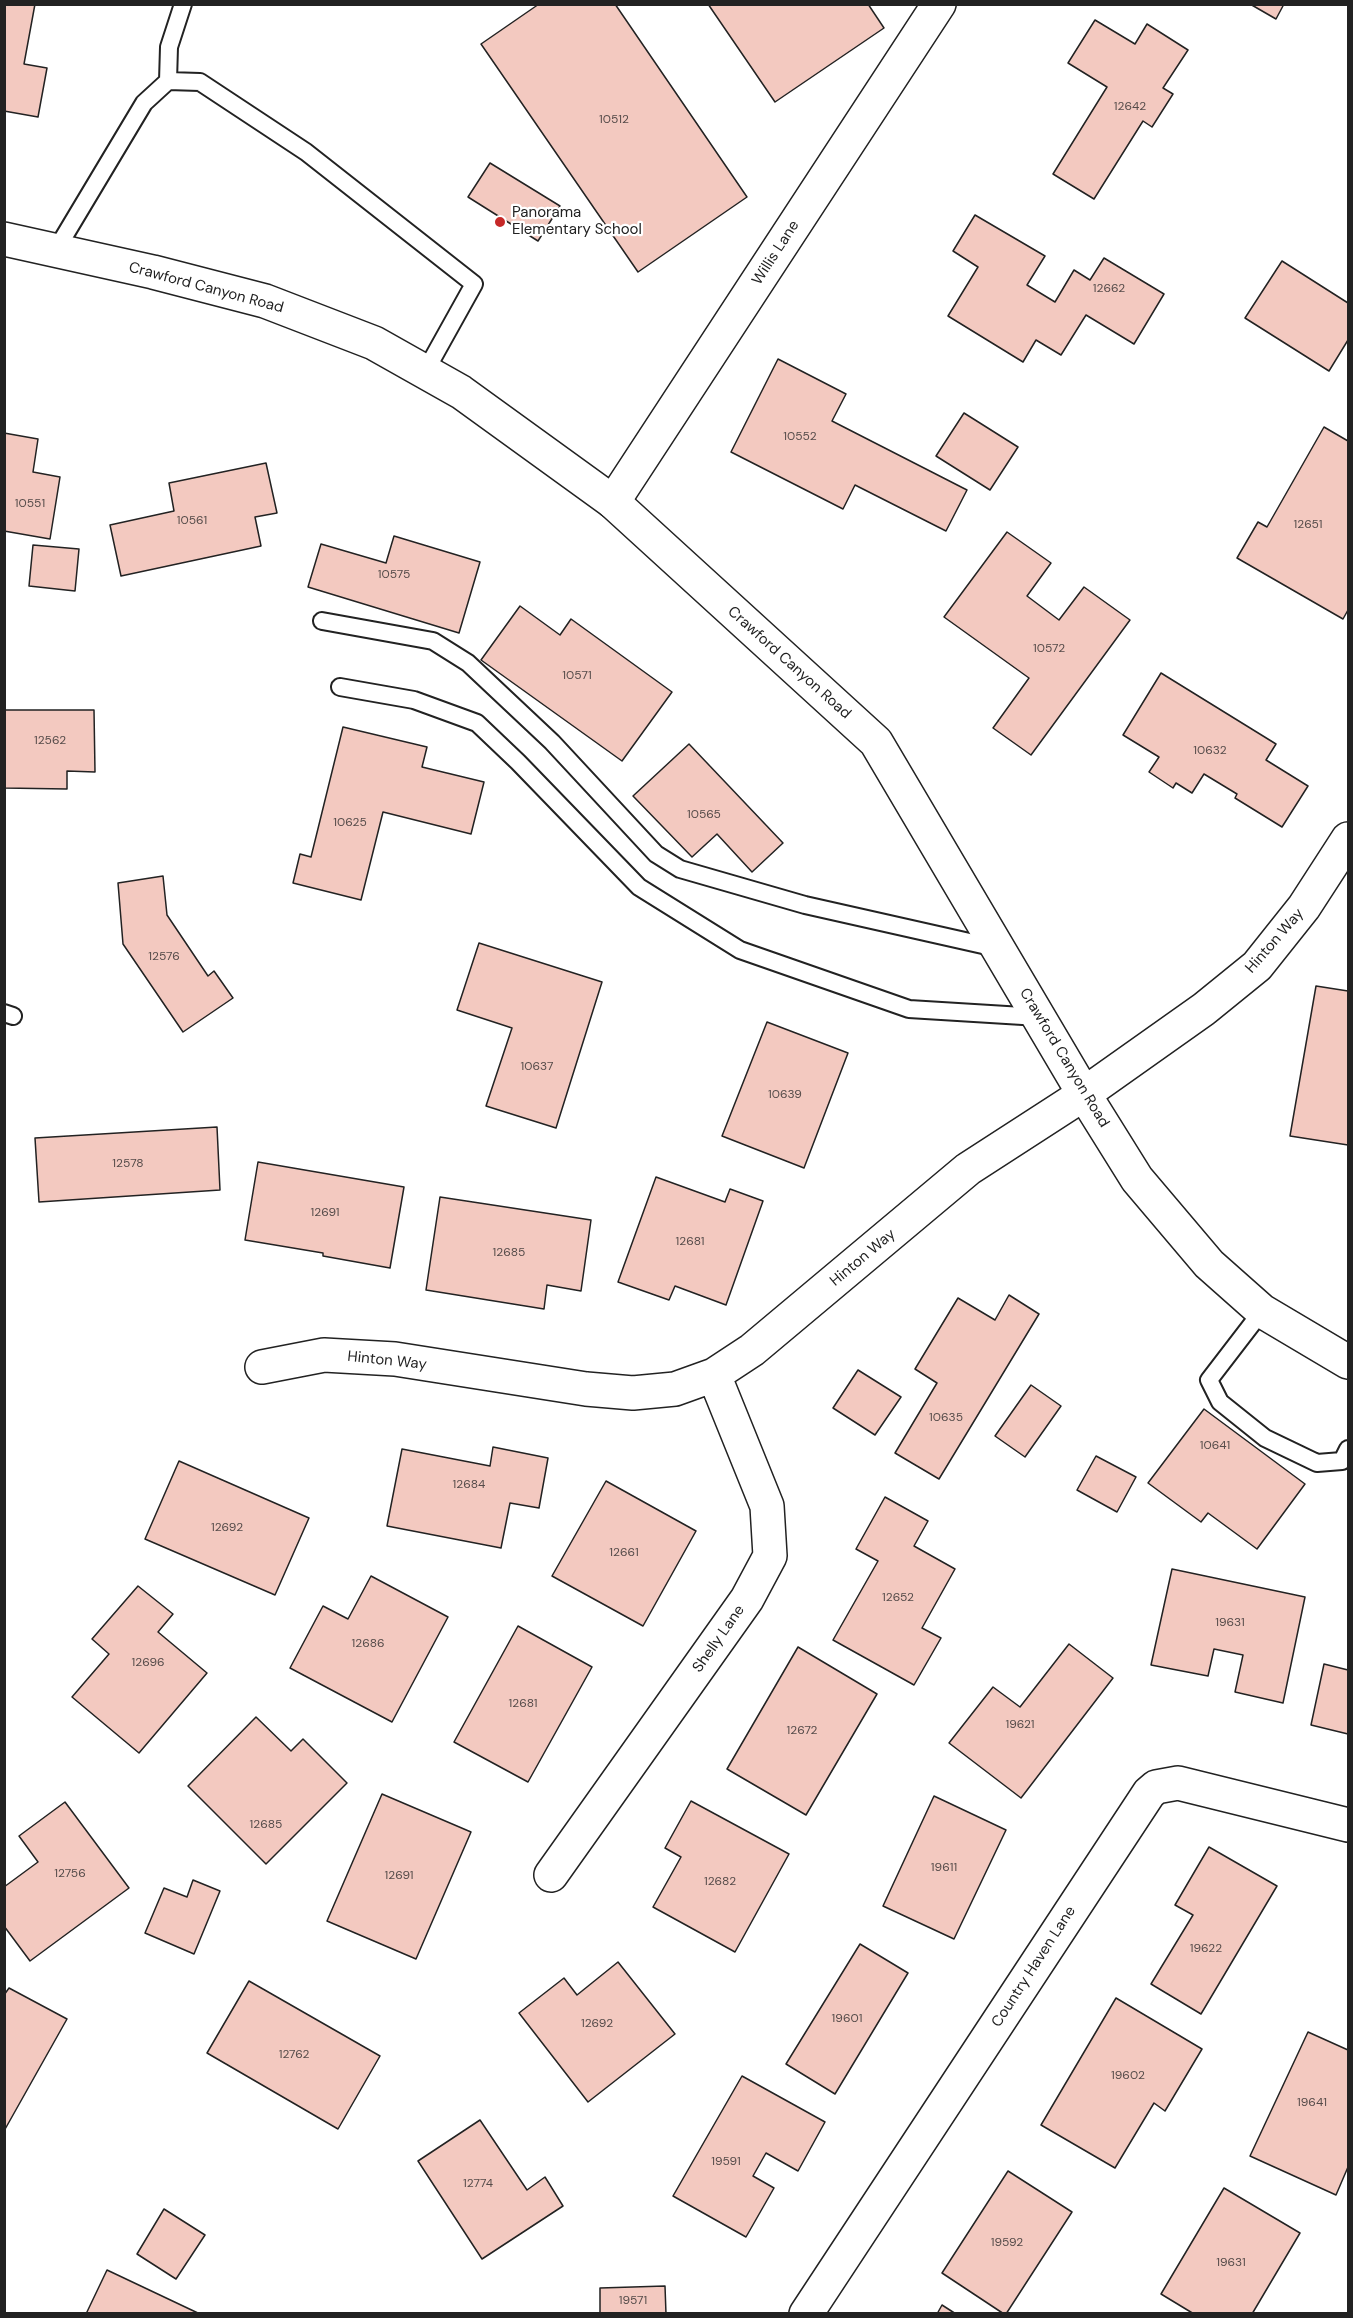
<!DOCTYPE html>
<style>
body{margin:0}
#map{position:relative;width:1353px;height:2318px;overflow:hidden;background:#fff;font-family:"DM Sans",sans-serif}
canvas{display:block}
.frame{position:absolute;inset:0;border:6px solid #222;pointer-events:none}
</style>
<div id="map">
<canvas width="1353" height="2318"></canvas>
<div class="frame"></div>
</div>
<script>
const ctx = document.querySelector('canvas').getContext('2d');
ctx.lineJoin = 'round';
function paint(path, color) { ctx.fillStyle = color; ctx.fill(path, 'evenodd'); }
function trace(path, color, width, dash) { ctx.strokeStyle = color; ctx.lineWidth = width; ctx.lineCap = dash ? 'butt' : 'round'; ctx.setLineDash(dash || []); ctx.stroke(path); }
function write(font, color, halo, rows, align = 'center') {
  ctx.font = font + ' "DM Sans",sans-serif'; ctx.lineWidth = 4.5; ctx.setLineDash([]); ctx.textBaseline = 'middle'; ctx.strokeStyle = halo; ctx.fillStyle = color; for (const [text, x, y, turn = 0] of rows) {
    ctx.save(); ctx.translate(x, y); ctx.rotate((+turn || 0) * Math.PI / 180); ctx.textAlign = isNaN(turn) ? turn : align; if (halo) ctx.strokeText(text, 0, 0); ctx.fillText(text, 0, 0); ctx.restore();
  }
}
const building = new Path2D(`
 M4,4H35L24,64L47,68L38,117L4,111Z
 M539,4H615L747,197L638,272L481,44Z
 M708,4H868L884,28L775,102Z
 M1250,4H1284L1276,19Z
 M1095,20L1135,44L1147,24L1188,50L1163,88L1173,94L1152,127L1143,121L1094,199L1053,174L1107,87L1068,63Z
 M490,163L560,206L538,241L468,197Z
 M975,215L1045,256L1027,285L1055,302L1074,270L1090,280L1104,258L1164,294L1134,344L1086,315L1061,355L1036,340L1023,362L948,316L978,267L953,251Z
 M1282,261L1348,303V340L1329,371L1245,318Z
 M778,359L846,394L832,421L967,490L946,531L855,485L843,509L731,452Z
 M964,413L1018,447L990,490L936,456Z
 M1324,427L1348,441V610L1343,619L1237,558L1258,522L1267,527Z
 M4,433L38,439L33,472L60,477L50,539L4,531Z
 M266,463L277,513L255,517L261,546L121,576L110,525L174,511L169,483Z
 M1007,532L1051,563L1027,596L1059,620L1084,587L1130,620L1031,755L993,728L1029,678L944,617Z
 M394,536L480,562L459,633L308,587L321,544L386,563Z
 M33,545L79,549L75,591L29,586Z
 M520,606L560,635L571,619L672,692L622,761L481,660Z
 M1161,673L1276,744L1266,760L1308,786L1282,827L1235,798L1237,794L1204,774L1192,793L1176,783L1173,788L1149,772L1159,757L1123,735Z
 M4,710H94L95,772L67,771V789L4,788Z
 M343,727L427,747L422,767L484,782L471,834L383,812L361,900L293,883L300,854L311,857Z
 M689,744L783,843L752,872L717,834L692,857L633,796Z
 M163,876L167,915L208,976L214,971L233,998L183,1032L123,944L118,883Z
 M479,943L602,982L556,1128L486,1106L512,1028L457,1010Z
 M1316,986L1348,991V1145L1290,1136Z
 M767,1022L848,1053L804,1168L722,1136Z
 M217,1127L220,1190L39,1202L35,1138Z
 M258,1162L404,1187L390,1268L323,1256V1253L245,1240Z
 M656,1177L725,1202L730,1189L763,1201L726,1305L675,1286L669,1300L618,1282Z
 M440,1197L591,1220L581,1291L547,1285L544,1309L426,1290Z
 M1009,1295L1039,1314L939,1479L895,1453L937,1383L915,1369L958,1298L995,1320Z
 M858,1370L901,1397L875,1435L833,1408Z
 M1031,1385L1061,1406L1025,1457L995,1436Z
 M1204,1409L1305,1484L1257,1549L1208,1513L1201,1522L1148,1483Z
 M493,1447L548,1458L539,1508L510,1503L501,1548L387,1526L402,1449L490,1466Z
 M1096,1456L1136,1477L1117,1512L1077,1490Z
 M179,1461L309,1518L275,1595L145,1539Z
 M606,1481L696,1531L643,1626L552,1576Z
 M885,1497L928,1521L914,1546L955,1569L922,1628L941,1638L914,1685L833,1640L878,1561L856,1549Z
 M1172,1569L1305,1597L1283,1703L1235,1692L1243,1655L1214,1649L1208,1676L1151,1665Z
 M371,1576L448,1617L392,1722L290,1668L323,1606L348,1619Z
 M138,1586L173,1614L158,1632L207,1673L139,1753L72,1697L109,1654L92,1639Z
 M518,1626L592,1667L528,1782L454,1742Z
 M1069,1644L1113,1678L1021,1798L949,1743L993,1687L1020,1707Z
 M798,1647L877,1694L806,1815L727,1769Z
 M1324,1664L1348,1670V1734L1311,1725Z
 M256,1717L291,1751L303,1739L347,1783L266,1864L188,1786Z
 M382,1794L471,1832L416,1959L327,1921Z
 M934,1796L1006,1830L954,1939L883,1906Z
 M691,1801L789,1854L735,1952L653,1907L681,1857L665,1848Z
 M65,1802L129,1888L30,1961L4,1926V1887L38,1862L19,1836Z
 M1209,1847L1277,1886L1201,2014L1151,1984L1193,1915L1175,1905Z
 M193,1880L220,1891L194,1954L145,1933L164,1888L187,1897Z
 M860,1944L908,1973L835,2094L786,2064Z
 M618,1962L675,2034L588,2102L519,2013L564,1978L577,1995Z
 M249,1981L380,2056L338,2129L207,2053Z
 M9,1988L67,2019L4,2131V1995Z
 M1116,1998L1202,2049L1165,2111L1154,2103L1115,2168L1041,2125Z
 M1308,2032L1348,2050V2167L1336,2195L1250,2156Z
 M742,2076L825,2122L798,2171L766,2153L753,2176L774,2188L746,2237L673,2196Z
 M480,2120L527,2190L545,2177L563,2206L482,2259L418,2161Z
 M1008,2171L1072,2212L1006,2314H1004L942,2273Z
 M1224,2188L1300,2233L1252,2314H1194L1161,2294Z
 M164,2209L205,2235L176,2279L137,2254Z
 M107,2270L200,2314H86Z
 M665,2286L666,2314H600V2288Z
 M942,2305L956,2314H937Z`);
const lane = new Path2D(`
 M168,81L169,47L183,4
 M56,250L144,103L168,81L200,82L306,152L474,284L425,372
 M322,621L433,641L468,663L552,742L656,854L680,869L805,905L996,948
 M340,687L414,700L477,723L518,762L639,887L740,950L909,1009L1039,1017
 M4,1013L13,1016
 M1262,1311L1209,1380L1220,1402L1265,1438L1317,1463L1342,1461L1348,1449`);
const street = new Path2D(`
 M613,502L939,4
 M262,1367L324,1355L395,1359L586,1389L633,1393L675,1389L714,1375L752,1350L968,1169L1084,1094L1204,1009L1257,966L1304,907L1348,839
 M551,1875L747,1599L770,1556L767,1506L714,1375
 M806,2314L1149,1793L1156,1787L1178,1783L1348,1825`);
const secondary = new Path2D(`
 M4,239L153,272L265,301L374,343L461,392L613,502L876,742L1084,1094L1137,1179L1209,1264L1262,1311L1348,1362`);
const markers = [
 [500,222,6,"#c62828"]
];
const numberNames = [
 ["12642",1130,107],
 ["10512",614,120],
 ["12662",1109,289],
 ["10552",800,437],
 ["10551",30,504],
 ["10561",192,521],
 ["12651",1308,525],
 ["10575",394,575],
 ["10572",1049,649],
 ["10571",577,676],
 ["12562",50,741],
 ["10632",1210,751],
 ["10565",704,815],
 ["10625",350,823],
 ["12576",164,957],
 ["10637",537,1067],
 ["10639",785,1095],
 ["12578",128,1164],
 ["12691",325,1213],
 ["12681",690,1242],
 ["12685",509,1253],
 ["10635",946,1418],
 ["10641",1215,1446],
 ["12684",469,1485],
 ["12692",227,1528],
 ["12661",624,1553],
 ["12652",898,1598],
 ["19631",1230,1623],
 ["12686",368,1644],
 ["12696",148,1663],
 ["12681",523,1704],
 ["19621",1020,1725],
 ["12672",802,1731],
 ["12685",266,1825],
 ["19611",944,1868],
 ["12756",70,1874],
 ["12691",399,1876],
 ["12682",720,1882],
 ["19622",1206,1949],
 ["19601",847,2019],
 ["12692",597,2024],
 ["12762",294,2055],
 ["19602",1128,2076],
 ["19641",1312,2103],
 ["19591",726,2162],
 ["12774",478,2184],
 ["19592",1007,2243],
 ["19631",1231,2263],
 ["19571",633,2301]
];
const poiNames = [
 ["Panorama",512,213],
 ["Elementary School",512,230]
];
const streetNames = [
 ["Willis Lane",776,253,-57],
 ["Crawford Canyon Road",206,288,15],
 ["Crawford Canyon Road",789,663,42],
 ["Hinton Way",1275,941,-49],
 ["Crawford Canyon Road",1064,1058,59],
 ["Hinton Way",863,1258,-40],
 ["Hinton Way",387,1361,6],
 ["Shelly Lane",719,1639,-55],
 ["Country Haven Lane",1034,1967,-57]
];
paint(building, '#f3c9c0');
trace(building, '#222', 1.5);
trace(lane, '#222', 20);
trace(street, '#222', 36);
trace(secondary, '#222', 36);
trace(lane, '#fff', 16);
trace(street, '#fff', 33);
trace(secondary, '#fff', 33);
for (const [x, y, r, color] of markers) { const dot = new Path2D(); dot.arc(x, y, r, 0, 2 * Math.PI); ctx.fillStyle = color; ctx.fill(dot); trace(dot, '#fff', 2); }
write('12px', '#564c4a', null, numberNames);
write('15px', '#222', '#fff', poiNames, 'left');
write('15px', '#222', '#fff', streetNames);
</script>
